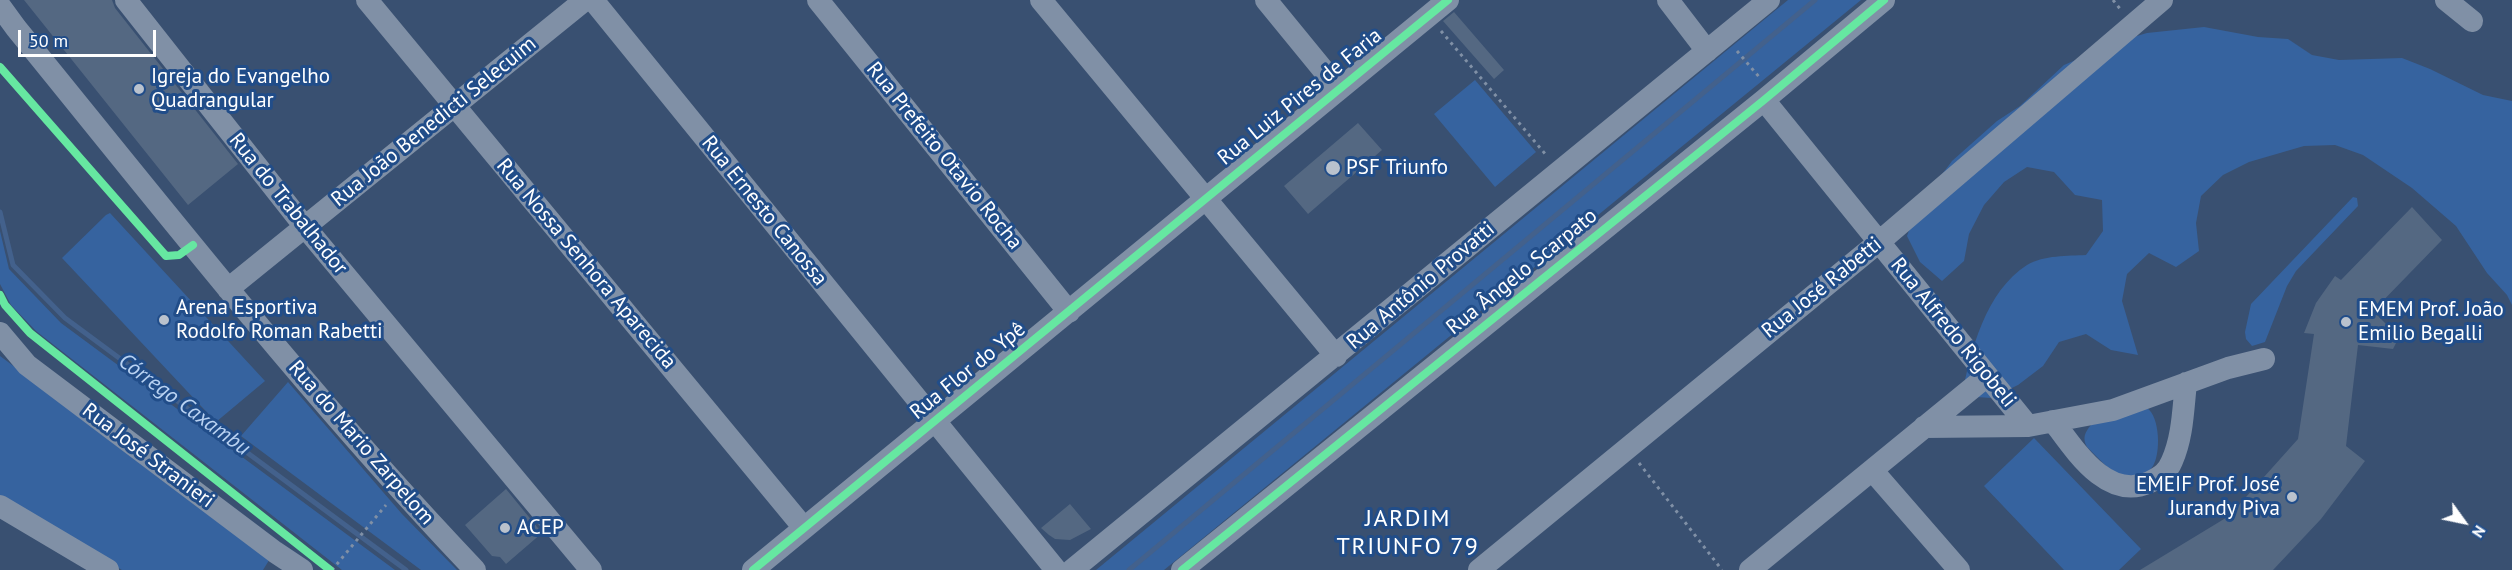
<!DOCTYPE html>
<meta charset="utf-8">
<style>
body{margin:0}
#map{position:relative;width:2512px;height:570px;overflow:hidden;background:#395071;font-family:"PT Sans",sans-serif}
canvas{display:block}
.north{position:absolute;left:2434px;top:492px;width:60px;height:60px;-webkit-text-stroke:4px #214d89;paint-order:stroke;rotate:123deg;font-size:16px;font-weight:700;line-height:24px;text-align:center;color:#fff}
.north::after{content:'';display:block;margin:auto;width:21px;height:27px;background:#fff;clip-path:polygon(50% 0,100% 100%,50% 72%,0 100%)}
.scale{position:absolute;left:18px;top:30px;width:138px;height:27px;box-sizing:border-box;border:3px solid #fff;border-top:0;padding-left:8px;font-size:18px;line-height:21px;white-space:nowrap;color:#fff;-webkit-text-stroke:4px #214d89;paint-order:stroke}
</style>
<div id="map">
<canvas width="2512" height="570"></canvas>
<div class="north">N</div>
<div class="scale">50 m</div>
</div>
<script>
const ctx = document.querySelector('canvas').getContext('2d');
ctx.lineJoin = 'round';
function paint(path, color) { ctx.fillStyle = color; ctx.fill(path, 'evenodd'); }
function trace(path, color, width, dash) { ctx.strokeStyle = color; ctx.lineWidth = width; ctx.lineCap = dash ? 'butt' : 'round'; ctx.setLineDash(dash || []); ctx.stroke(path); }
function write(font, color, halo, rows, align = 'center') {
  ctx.font = font + ' "PT Sans",sans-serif'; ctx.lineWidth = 6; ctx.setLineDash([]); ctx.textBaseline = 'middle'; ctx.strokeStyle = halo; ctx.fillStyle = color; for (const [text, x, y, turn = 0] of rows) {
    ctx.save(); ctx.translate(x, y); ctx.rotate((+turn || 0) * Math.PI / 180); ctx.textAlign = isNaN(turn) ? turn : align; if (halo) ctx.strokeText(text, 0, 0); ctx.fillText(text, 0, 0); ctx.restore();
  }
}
const green = new Path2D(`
 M1788,0H1861L1164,570H1096Z
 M2204,27L2258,37L2288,39L2312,55L2339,60L2402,58L2430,69L2483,95L2512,101V305L2507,295L2487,273L2456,226L2412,188L2363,155L2335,145L2304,146L2249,162L2223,175L2201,196L2196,223L2199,251L2176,267L2149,253L2127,274L2122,301L2138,355L2111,350L2086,334L2059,342L2043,366L2018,385L1991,398L1962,396C1970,351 1986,291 2027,265C2044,255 2068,256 2086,255L2103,231L2102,200L2075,195L2054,172L2027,167L2004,182L1984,205L1969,234L1964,261L1942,281L1920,262L1907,236L1917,208L1952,161L1997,121L2020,106L2064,65L2120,41L2147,33Z
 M1475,80L1536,152L1495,187L1434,114Z
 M2353,197L2357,198L2358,206L2296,271L2287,286L2265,342L2252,346L2246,339L2245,332L2251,304Z
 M110,213L265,381L216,422L62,258L106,215Z
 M0,231L9,269L61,323L395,570H342L36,331L11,305L0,284Z
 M0,356L271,557L263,570H122L0,501Z
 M288,382L402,514L457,570H421L241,436Z
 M2147,408C2160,417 2161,453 2153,466C2149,472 2143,475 2137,478L2114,474L2087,447C2082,438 2085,432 2091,425Z
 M2034,438L2141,549L2119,570H2064L1984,486Z`);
const stream = new Path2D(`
 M0,212L13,265L65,318L406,570
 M1129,570L1815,0`);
const building = new Path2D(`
 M24,0H112L115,8L238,164L188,205Z
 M1454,12L1504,70L1494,79L1443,21Z
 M1358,123L1382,150L1308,214L1284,186Z
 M2412,207L2442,240L2373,311L2399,337L2393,349L2358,345L2346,446L2365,461L2321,519L2273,570H2140L2229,516L2298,439L2314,334L2304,333L2316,303L2335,276L2341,280Z
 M506,489L542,533L506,564L500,557L492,556L465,525Z
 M1070,504L1091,529L1070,540L1055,539L1049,535L1041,528Z`);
const path = new Path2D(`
 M2113,0L2121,10
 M1441,31L1547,156
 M1737,51L1760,78
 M1639,463L1722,570
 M332,570L386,505`);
const minor = new Path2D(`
 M126,0L305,227L591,570
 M367,0L804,528
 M593,0L1056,570
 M818,0L1069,312
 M1041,0L1336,356
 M1266,0L1338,88
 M1668,0L1707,51
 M2446,0L2472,21
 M0,6L16,28C165,211 312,399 475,570
 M1764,100L2028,426
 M228,289L585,0
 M0,333L27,365L275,552L302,570
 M2053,421C2075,450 2107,502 2150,482C2161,476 2167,473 2172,461C2183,436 2183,409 2186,383
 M1924,427L2028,426L2113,410L2228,368L2264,359
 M1872,470L1959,570
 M0,506L108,570
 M753,570L1448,0
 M1072,570L1769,0
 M1182,570L1764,100L1884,0
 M1479,570L1879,242L2162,0
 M1750,570L1987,376`);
const cycleway = new Path2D(`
 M0,67L166,256L179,255L193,245
 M0,295L5,305L30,333L330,570
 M753,570L1448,0
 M1182,570L1764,100L1884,0`);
const markers = [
 [139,89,6,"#bac2cd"],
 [1333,168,8,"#bac2cd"],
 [164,320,6,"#bac2cd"],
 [2346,322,6,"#bac2cd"],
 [2292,497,6,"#bac2cd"],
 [505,528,6,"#bac2cd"]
];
const poiNames = [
 ["Igreja do Evangelho",151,77],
 ["Quadrangular",151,101],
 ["PSF Triunfo",1346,168],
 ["Arena Esportiva",176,308],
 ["Rodolfo Roman Rabetti",176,332],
 ["EMEM Prof. João",2358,310],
 ["Emilio Begalli",2358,334],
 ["EMEIF Prof. José",2280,485,"right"],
 ["Jurandy Piva",2280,509,"right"],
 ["ACEP",517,528]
];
const streetNames = [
 ["Rua Luiz Pires de Faria",1300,97,-39],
 ["Rua João Benedicti Selecuim",434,122,-39],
 ["Rua Prefeito Otavio Rocha",944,156,51],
 ["Rua do Trabalhador",288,204,51],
 ["Rua Ernesto Canossa",764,211,51],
 ["Rua Nossa Senhora Aparecida",586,264,50],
 ["Rua Ângelo Scarpato",1522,272,-39],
 ["Rua Antônio Provatti",1421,286,-40],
 ["Rua José Rabetti",1822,288,-39],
 ["Rua Alfredo Rigobeli",1953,333,51],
 ["Rua Flor do Ypê",968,371,-39],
 ["Rua do Mario Zarpelom",361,443,49],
 ["Rua José Stranieri",148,456,37]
];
const waterNames = [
 ["Córrego Caxambu",184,405,36]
];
const quarterNames = [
 ["JARDIM",1408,519],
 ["TRIUNFO 79",1408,547]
];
paint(green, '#36639f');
trace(stream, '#43618c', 5);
paint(building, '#546882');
trace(path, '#8090a6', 3, [3, 4.5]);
trace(minor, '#8090a6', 22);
trace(cycleway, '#66e7a1', 8);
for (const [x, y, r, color] of markers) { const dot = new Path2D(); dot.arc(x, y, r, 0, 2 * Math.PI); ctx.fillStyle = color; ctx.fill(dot); trace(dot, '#214d89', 2); }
write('21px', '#fff', '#214d89', poiNames, 'left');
write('21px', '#fff', '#214d89', streetNames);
write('italic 22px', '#b9d2f2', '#214d89', waterNames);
ctx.letterSpacing = '1.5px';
write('24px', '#fff', '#214d89', quarterNames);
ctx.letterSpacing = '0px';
</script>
